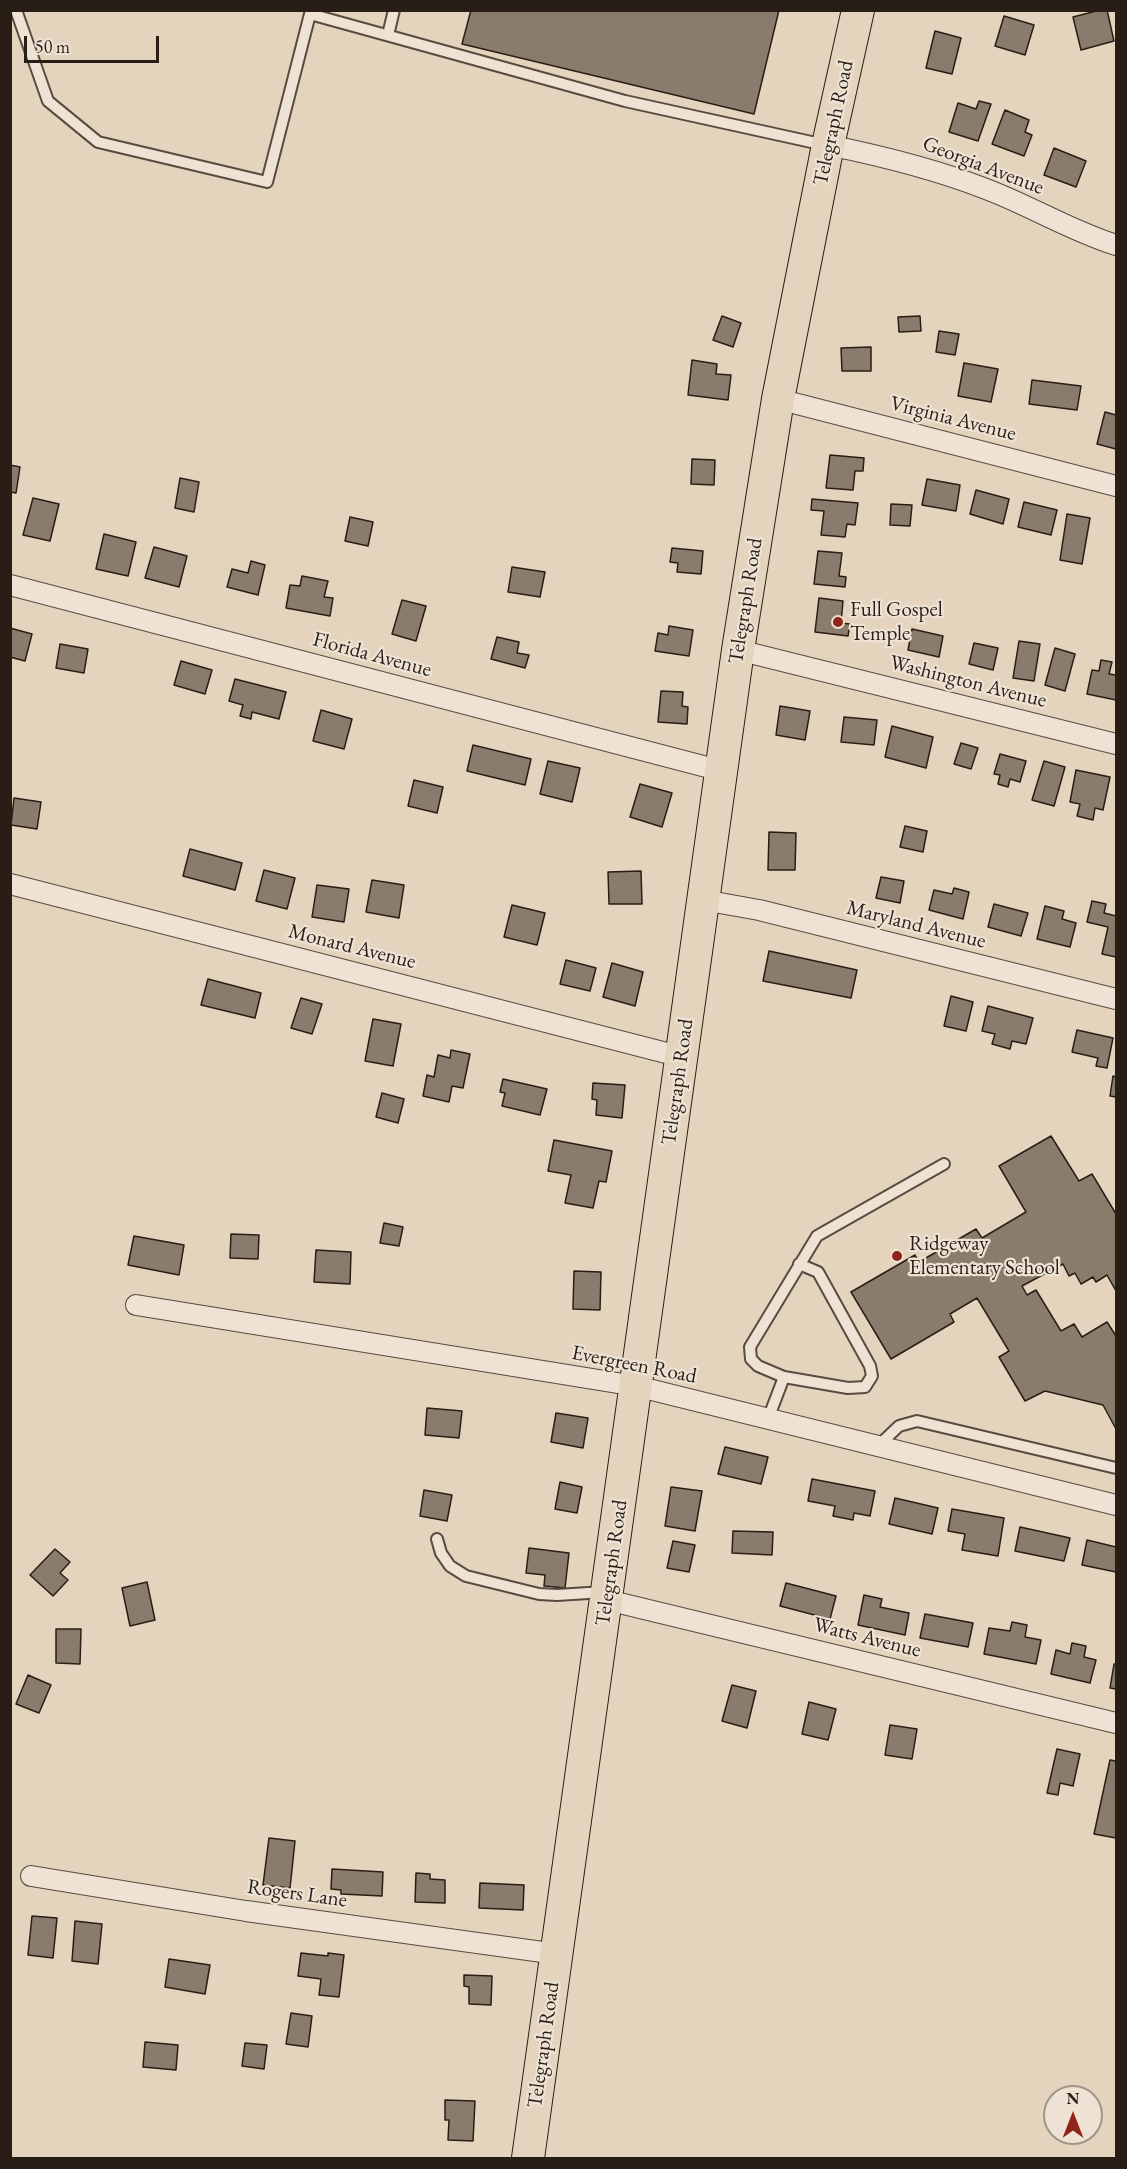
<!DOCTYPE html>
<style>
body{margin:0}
#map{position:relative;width:1127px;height:2169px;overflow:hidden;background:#e4d3bd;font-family:"EB Garamond",serif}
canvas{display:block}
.frame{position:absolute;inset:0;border:12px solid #291e15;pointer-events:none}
.north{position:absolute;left:1043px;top:2085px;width:60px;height:60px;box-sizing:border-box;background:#ede2d4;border:2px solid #9f9488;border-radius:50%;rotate:0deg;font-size:16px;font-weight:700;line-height:24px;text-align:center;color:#291e15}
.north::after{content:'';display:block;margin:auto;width:21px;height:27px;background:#8f2418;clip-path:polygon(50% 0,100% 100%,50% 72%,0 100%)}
.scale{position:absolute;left:24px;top:36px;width:135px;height:27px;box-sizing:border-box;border:3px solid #291e15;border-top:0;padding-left:8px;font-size:18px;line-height:21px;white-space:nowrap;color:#291e15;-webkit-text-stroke:4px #ede2d4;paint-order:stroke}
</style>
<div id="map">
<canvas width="1127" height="2169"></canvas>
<div class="frame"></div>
<div class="north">N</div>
<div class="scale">50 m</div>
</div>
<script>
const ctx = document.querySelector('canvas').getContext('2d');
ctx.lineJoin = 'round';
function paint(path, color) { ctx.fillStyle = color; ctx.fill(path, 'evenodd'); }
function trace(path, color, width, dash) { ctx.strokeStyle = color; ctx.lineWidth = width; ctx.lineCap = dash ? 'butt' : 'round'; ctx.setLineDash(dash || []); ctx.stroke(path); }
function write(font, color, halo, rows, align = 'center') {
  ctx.font = font + ' "EB Garamond",serif'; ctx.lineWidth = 4.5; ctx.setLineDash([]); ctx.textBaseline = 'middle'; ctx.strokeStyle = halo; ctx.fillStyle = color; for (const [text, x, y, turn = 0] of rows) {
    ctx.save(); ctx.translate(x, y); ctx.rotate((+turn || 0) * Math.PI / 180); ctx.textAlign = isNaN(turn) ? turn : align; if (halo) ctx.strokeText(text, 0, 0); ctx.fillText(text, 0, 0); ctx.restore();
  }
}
const building = new Path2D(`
 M471,10H779L754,114L462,44Z
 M1100,10H1107L1114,41L1081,50L1073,17Z
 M1004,16L1034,25L1025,55L995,46Z
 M935,31L961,38L952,74L926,68Z
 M979,101L991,104L978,141L949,132L958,103L976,109Z
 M1005,110L1029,120L1025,132L1032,135L1024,156L992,144Z
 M1054,148L1086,161L1076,187L1044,175Z
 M722,316L741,323L733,347L713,340Z
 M920,316L921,331L899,332L898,317Z
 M939,331L959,334L955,355L936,352Z
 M871,347V371H842L841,348Z
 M692,360L717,364L716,374L731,375L728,400L688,395Z
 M964,363L998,369L991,402L958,396Z
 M1032,380L1081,386L1077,410L1029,404Z
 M1105,412L1116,415V449L1097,444Z
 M830,455L864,458L863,471H855L853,490L826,488Z
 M692,459L715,460L714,485L691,484Z
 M10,465L20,467L16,493L10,492Z
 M180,478L199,482L194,512L175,508Z
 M927,479L960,485L956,511L922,505Z
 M976,490L1009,499L1003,524L970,514Z
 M33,498L59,504L50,541L23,535Z
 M812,499L858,503L855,525L847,524L845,537L821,535L824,511L811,510Z
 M1024,502L1057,510L1051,535L1018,527Z
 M891,504L912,505L910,526L890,525Z
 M1067,514L1090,518L1082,564L1060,560Z
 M350,517L373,522L368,546L345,541Z
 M104,534L136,542L128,576L96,569Z
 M154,547L187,556L179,587L145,578Z
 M672,548L703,551L701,574L677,572L678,563L670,562Z
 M818,551L842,553L839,576L846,577L845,587L814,584Z
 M251,561L265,565L258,595L227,587L232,569L248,573Z
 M512,567L545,572L540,597L508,592Z
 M302,576L328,581L324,597L333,598L330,616L286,608L290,585L300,586Z
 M819,598L843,601L841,623L850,624L848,636L815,632Z
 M402,600L426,606L416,641L392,634Z
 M669,626L693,630L689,656L655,651L658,633L668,635Z
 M10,628L32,634L25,661L10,657Z
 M912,629L943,636L939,657L908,650Z
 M497,637L519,642L517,653L529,655L525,668L491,659Z
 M1019,641L1040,644L1034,681L1013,678Z
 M974,643L998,648L993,670L969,664Z
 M60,644L88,649L84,673L56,668Z
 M1055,648L1075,654L1065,691L1045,685Z
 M1101,660L1112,662L1109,674L1116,675V700L1087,694L1092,670L1099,671Z
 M181,661L212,670L205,694L174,685Z
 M235,679L286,692L279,719L252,712L251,719L240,716L243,705L229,701Z
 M661,691L683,692L682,706L688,707L687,724L658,722Z
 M780,706L810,711L805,740L776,735Z
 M321,710L352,719L344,749L313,741Z
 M844,717L877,720L874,745L841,742Z
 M892,726L933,737L926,768L885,757Z
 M961,743L978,748L971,769L954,764Z
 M473,745L531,759L525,785L467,771Z
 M1000,754L1026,761L1020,782L1010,779L1008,787L998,784L1000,775L994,774Z
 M548,761L580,768L572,802L540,794Z
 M1044,761L1065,767L1054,806L1032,800Z
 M1076,770L1110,777L1103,810L1095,808L1093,820L1077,816L1080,804L1070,802Z
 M414,780L443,787L437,813L408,806Z
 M640,784L672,793L662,827L630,817Z
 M14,798L41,802L37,829L11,825Z
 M905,826L927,831L923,852L900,847Z
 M769,832L796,833L795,870H768Z
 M190,849L242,863L235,890L183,876Z
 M264,870L295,878L287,909L256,901Z
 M641,871L642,904H609L608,872Z
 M881,877L904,881L900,903L876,898Z
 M372,880L404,885L399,918L366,912Z
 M317,885L349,889L344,922L312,917Z
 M954,888L969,892L963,919L929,910L934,890L952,894Z
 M1092,901L1106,904L1104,913L1116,916V957L1102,954L1108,927L1087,922Z
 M994,904L1028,913L1021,936L988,927Z
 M512,905L545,913L537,945L504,937Z
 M1045,906L1064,911L1062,919L1076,923L1070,947L1037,939Z
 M769,951L857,970L851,998L763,981Z
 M566,960L596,968L590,991L560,984Z
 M612,963L643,972L635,1006L603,997Z
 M208,979L261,993L255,1018L201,1005Z
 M951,996L973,1002L966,1031L944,1026Z
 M301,998L322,1004L312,1034L291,1028Z
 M988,1006L1033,1018L1026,1044L1012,1041L1010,1049L992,1044L995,1034L982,1031Z
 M373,1019L401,1024L393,1066L365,1061Z
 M1077,1030L1113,1038L1107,1068L1096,1066L1098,1058L1072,1052Z
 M451,1050L470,1054L463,1088L452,1086L449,1102L423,1096L427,1075L434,1077L438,1055L450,1058Z
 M1113,1076L1116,1077V1097L1110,1096Z
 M503,1079L547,1089L540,1115L502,1106L505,1093L500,1092Z
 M593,1083L625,1085L622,1118L596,1115L597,1100L592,1099Z
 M382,1093L404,1099L398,1123L376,1117Z
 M1051,1136L1079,1181L1092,1174L1116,1214V1291L1107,1275L1096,1282L1093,1277L1081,1284L1075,1273L1069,1276L1063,1264L1022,1286L1027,1295L1036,1290L1061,1331L1074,1324L1082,1337L1107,1322L1116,1336V1429L1103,1405L1045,1391L1025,1401L999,1357L1009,1351L977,1298L950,1314L954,1322L891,1359L851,1292L915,1255L919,1262L976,1229L982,1238L1026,1212L999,1166Z
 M554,1140L612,1151L606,1182L599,1181L593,1208L565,1203L571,1175L548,1171Z
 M384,1223L403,1227L399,1246L380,1243Z
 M231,1234L259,1235L258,1259L230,1258Z
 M134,1236L184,1245L179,1275L128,1265Z
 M316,1250L351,1252L350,1284L314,1282Z
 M574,1271L601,1272L600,1310L573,1309Z
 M427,1408L462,1411L459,1438L425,1435Z
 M556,1413L588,1418L583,1448L551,1442Z
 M725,1447L768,1457L761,1484L718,1474Z
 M812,1479L875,1491L870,1516L854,1513L853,1520L833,1516L835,1506L808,1501Z
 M560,1482L582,1487L577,1513L555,1509Z
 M671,1487L702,1491L695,1531L665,1526Z
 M424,1490L452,1495L447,1521L420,1516Z
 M895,1498L938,1508L932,1534L889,1524Z
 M952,1509L1004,1518L998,1556L962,1550L965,1534L948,1531Z
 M1020,1527L1070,1538L1064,1561L1015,1551Z
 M733,1531L773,1532L772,1555L732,1553Z
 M1087,1540L1116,1547V1572L1082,1565Z
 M673,1541L695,1545L689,1572L667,1568Z
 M529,1548L569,1553L565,1588L544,1586L545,1575L526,1573Z
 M55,1549L70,1562L60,1573L68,1580L53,1596L30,1575Z
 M147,1582L155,1620L130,1626L122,1588Z
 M786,1583L836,1596L830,1619L780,1606Z
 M864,1595L882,1599L880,1607L909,1613L905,1635L858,1625Z
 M925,1614L973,1623L968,1647L920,1638Z
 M1012,1622L1027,1625L1025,1637L1041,1640L1036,1664L984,1654L989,1628L1010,1631Z
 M56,1629H81L80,1664L56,1663Z
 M1072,1643L1086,1646L1084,1657L1096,1660L1090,1683L1051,1674L1056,1650L1070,1654Z
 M1114,1664H1116V1689L1110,1688Z
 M28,1675L51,1685L39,1713L16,1704Z
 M732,1685L756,1691L747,1728L722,1721Z
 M809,1702L836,1709L828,1740L802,1734Z
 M890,1725L917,1729L912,1759L885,1755Z
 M1057,1749L1080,1754L1073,1786L1060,1783L1058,1795L1047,1793Z
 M1110,1760L1116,1761V1838L1094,1834Z
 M269,1838L295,1841L290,1888L263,1885Z
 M332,1869L383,1872L382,1896L341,1894V1890L331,1889Z
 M416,1873L430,1874V1879L445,1880V1903L415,1902Z
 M480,1883L524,1885L523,1910L479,1908Z
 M32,1916L57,1918L53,1958L28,1955Z
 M75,1921L102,1924L98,1964L72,1961Z
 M301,1953L328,1956V1953L344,1955L339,1997L319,1995L321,1979L298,1976Z
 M169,1959L210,1965L205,1994L165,1987Z
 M464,1975L492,1976L491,2005L469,2004V1987L464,1986Z
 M291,2013L312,2016L308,2047L286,2044Z
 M145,2042L178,2045L176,2070L143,2067Z
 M245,2043L267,2045L264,2069L242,2066Z
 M445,2100L475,2101L473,2141L448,2140L449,2120H445Z`);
const service = new Path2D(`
 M16,10L48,101L98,142L267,182L310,14L625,101L825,145
 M388,35L394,10
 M799,1264L818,1272L870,1366L872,1376L865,1387L848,1388L784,1377L758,1366L751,1359L750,1347L817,1236L944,1164
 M768,1419L784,1377
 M878,1446L899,1426L917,1421L1116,1468
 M437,1539L441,1553L450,1566L466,1576L539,1594L557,1595L604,1592`);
const minor = new Path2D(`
 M828,145C882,156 935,169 986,189C1031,206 1071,231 1116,245
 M778,399L1116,486
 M10,585L722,771
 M738,650L1116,744
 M10,884L682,1057
 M703,900L759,910L1116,999
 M136,1305L636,1386L1116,1505
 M607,1600L1116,1723
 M31,1876L246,1911L557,1954`);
const primary = new Path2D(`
 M528,2158L738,650L778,399L828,145L858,10`);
const markers = [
 [838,622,6,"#8f2418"],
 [897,1256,6,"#8f2418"]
];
const streetNames = [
 ["Telegraph Road",834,123,-78],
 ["Georgia Avenue",983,166,21],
 ["Virginia Avenue",953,419,14],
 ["Telegraph Road",746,601,-81],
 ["Florida Avenue",372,655,15],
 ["Washington Avenue",968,682,14],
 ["Maryland Avenue",916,925,14],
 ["Monard Avenue",352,947,14],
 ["Telegraph Road",678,1082,-82],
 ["Evergreen Road",634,1365,11],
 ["Telegraph Road",612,1563,-82],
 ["Watts Avenue",867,1638,14],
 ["Rogers Lane",297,1894,8],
 ["Telegraph Road",544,2045,-82]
];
const poiNames = [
 ["Full Gospel",850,610],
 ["Temple",850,634],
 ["Ridgeway",909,1244],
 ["Elementary School",909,1268]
];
paint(building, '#8a7c6c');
trace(building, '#291e15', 1.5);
trace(service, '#584b3f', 14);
trace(minor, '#584b3f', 22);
trace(primary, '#291e15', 34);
trace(service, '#ede2d4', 10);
trace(minor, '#ede2d4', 20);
trace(primary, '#e4d3bd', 32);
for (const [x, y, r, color] of markers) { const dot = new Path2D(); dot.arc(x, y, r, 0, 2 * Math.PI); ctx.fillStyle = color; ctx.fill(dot); trace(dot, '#ede2d4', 2); }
write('21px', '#291e15', '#ede2d4', streetNames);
write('21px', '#291e15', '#ede2d4', poiNames, 'left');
</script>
